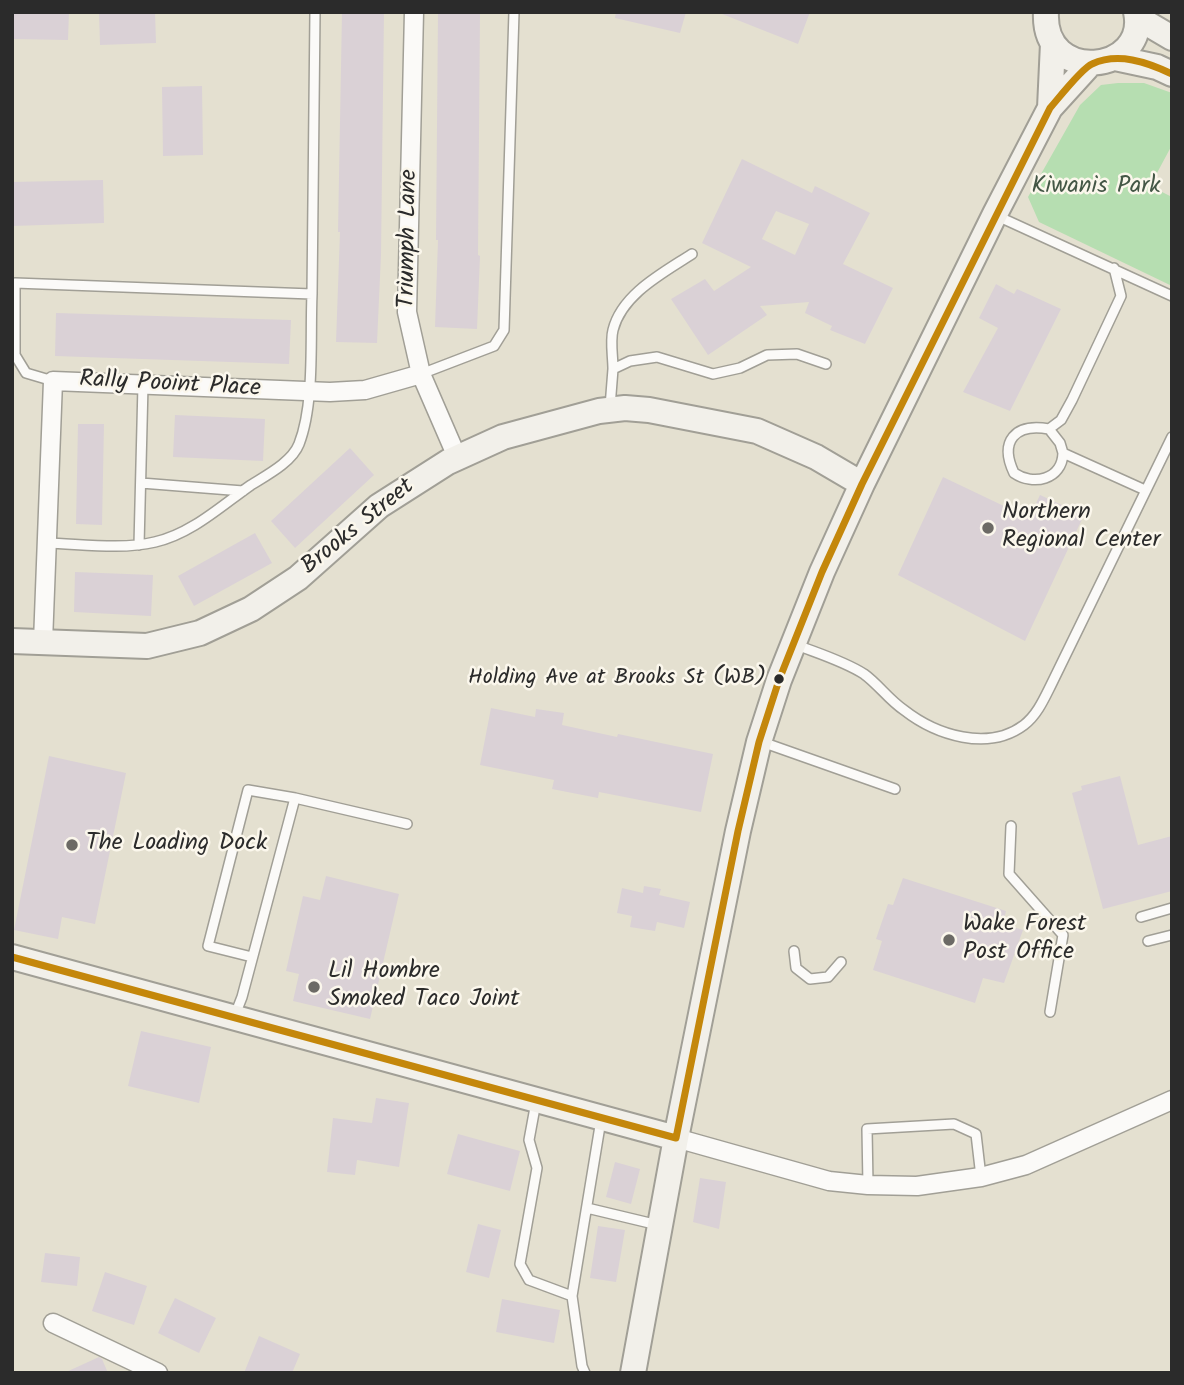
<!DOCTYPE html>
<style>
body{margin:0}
#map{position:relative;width:1184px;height:1385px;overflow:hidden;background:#e4e0d0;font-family:Kalam,sans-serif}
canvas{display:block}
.frame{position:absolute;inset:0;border:14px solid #2b2b2b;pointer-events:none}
</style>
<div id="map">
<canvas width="1184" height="1385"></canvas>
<div class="frame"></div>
</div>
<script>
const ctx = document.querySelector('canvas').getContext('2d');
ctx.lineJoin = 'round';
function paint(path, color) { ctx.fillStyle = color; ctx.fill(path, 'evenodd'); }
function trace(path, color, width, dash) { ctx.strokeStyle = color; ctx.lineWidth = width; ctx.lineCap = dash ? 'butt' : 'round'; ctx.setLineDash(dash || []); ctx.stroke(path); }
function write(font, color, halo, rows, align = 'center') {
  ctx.font = font + ' Kalam,sans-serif'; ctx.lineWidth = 5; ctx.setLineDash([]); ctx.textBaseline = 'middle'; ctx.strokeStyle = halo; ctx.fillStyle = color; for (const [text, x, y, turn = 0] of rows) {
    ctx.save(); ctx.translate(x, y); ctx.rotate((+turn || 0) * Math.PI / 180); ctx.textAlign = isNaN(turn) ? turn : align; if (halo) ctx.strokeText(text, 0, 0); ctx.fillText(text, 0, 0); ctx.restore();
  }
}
const green = new Path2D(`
 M1118,83H1144L1172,93V145L1150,186L1172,197V286L1039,222L1028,197L1080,105L1101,85Z`);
const building = new Path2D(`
 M12,12H69L68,40L12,39Z
 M99,12H155L156,43L100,45Z
 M342,12H384L381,255L377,343L336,342L340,232H338Z
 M438,12H480L478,255L480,256L477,329L435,327L438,240H436Z
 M616,12H686L680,33L615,18Z
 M717,12H810L798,44Z
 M202,86L203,155L163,156L162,87Z
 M742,159L812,193L815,186L870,213L843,264L893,288L865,344L830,330L832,326L805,313L809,302L760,306L767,315L708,355L671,299L705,279L714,291L751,267L702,243ZM776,211L809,224L795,255L762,239Z
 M103,180L104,223L12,226V182Z
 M996,284L1014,294L1017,289L1061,309L1010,411L963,392L998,328L979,318Z
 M56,313L291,320L289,364L55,356Z
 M175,415L265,419L263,461L173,457Z
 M78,424H104L102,525L76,524Z
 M350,448L374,475L295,548L271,521Z
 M943,477L1029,518L1040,495L1084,515L1025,641L898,575Z
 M255,533L272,563L194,606L178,576Z
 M75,572L153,575L151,616L74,612Z
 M491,708L535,717L536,709L564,713L562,725L617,737L618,734L713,754L701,812L599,792L598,798L552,789L554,780L480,765Z
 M49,756L126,773L95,924L62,917L58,939L14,930Z
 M1120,776L1138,845L1172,836V891L1103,909L1072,793L1082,790L1081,786Z
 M326,876L399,894L370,1019L293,1001L299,974L286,971L303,896L320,900Z
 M903,878L1006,911L1003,924L1023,930L1004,983L983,978L975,1003L873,970L882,941L876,939L888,904L893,905Z
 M644,886L661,889L659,895L690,902L684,928L657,922L655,931L630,927L632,916L617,913L622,888L643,893Z
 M141,1031L211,1047L199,1103L128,1086Z
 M376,1098L409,1103L399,1167L357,1160L355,1175L327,1172L333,1118L372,1123Z
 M458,1134L520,1151L510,1191L447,1174Z
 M615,1162L640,1169L631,1204L606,1197Z
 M700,1178L726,1182L719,1229L693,1222Z
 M478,1224L501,1230L489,1278L466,1272Z
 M598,1226L625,1230L616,1282L590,1278Z
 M45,1253L80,1257L77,1286L41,1282Z
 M105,1272L147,1286L134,1325L92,1311Z
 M175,1298L216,1318L199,1353L158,1333Z
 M502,1299L560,1310L554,1343L496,1332Z
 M259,1336L300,1354L292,1373H244Z
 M99,1357L102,1359L108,1373H64Z`);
const lane = new Path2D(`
 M995,215L1172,296
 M312,294L315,12
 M613,369C613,357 610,341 613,330C622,294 663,273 692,254
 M421,374L494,346L504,330L514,12
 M610,407L613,369L630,361L657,357L713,374L740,368L767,355L797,354L826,364
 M1049,429L1061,420L1072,400L1121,296L1114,268
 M1063,453C1062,480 1033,486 1014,473C999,441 1015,423 1049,429L1060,443L1063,453L1145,490
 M141,483L243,491
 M47,543C82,544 121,550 155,542C191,534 221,506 251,485C267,475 292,462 299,444C315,403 310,338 312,294L15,283V355L26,373L53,381
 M139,545L143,385
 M794,644C817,653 844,661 864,674C878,684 889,700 904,710C936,735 988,752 1024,725C1037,715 1044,699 1051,685L1172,437
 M762,742L895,789
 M295,798L407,824
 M1011,826L1009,874L1063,935L1050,1012
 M1141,917L1172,908
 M1148,941L1172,935
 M794,951L796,968L810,979L828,977L841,962
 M235,1015L242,997L295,798L248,790L208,946L252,957
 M536,1102L529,1140L537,1168L520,1264L529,1280L572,1296
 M868,1185L867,1129L954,1124L976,1134L981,1177
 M587,1208L658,1225
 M585,1373L582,1366L572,1296L601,1120`);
const street = new Path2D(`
 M414,12L407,312L421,374L457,457
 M43,642L53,381L330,392L365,390L421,374
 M676,1138L829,1181L868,1185L917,1186L981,1177L1026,1165L1172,1100
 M53,1323L158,1373`);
const secondary = new Path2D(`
 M1046,12C1042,86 1149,73 1136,12
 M1138,18L1172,38
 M1115,58L1157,67L1172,74
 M1050,108L1053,43
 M12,641L147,646L200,633L251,609L298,578L379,506L448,462L503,437L599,411L625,408L649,410L757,431L816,457L862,484
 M12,957L676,1138
 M633,1373L676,1138L738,831L759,742L779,680L822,572L862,484L995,214L1050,108L1090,64`);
const bus1 = new Path2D(`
 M12,957L676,1138L738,831L759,742L779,680L822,572L862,484L1050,108C1058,99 1082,68 1092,64C1118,52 1147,62 1172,74`);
const markers = [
 [988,528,7,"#6c6a65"],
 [779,679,6,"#2b2b2b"],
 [72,845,7,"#6c6a65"],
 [949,940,7,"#6c6a65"],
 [314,987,7,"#6c6a65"]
];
const busNames = [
 ["Holding Ave at Brooks St (WB)",766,679]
];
const parkNames = [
 ["Kiwanis Park",1096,188]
];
const streetNames = [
 ["Triumph Lane",410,239,-89],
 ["Rally Pooint Place",170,386,3],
 ["Brooks Street",359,528,-39]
];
const poiNames = [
 ["Northern",1002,514],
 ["Regional Center",1002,542],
 ["The Loading Dock",86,845],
 ["Wake Forest",963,926],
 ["Post Office",963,954],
 ["Lil Hombre",328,973],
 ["Smoked Taco Joint",328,1001]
];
paint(green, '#b6deb1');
paint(building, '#dad1d6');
trace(lane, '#a19f96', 12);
trace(street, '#a19f96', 21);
trace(secondary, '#a19f96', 28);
trace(lane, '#fbfaf8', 9);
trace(street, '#fbfaf8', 18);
trace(secondary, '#f2f0ea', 24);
trace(bus1, '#c4870b', 7);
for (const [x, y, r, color] of markers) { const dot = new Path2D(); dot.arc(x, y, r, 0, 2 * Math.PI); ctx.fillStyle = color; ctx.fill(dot); trace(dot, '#fbf7ec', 2.5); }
write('22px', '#2b2b2b', '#fbf7ec', busNames, 'right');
write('24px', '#445746', '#fbf7ec', parkNames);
write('24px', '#2b2b2b', '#fbf7ec', streetNames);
write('24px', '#2b2b2b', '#fbf7ec', poiNames, 'left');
</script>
